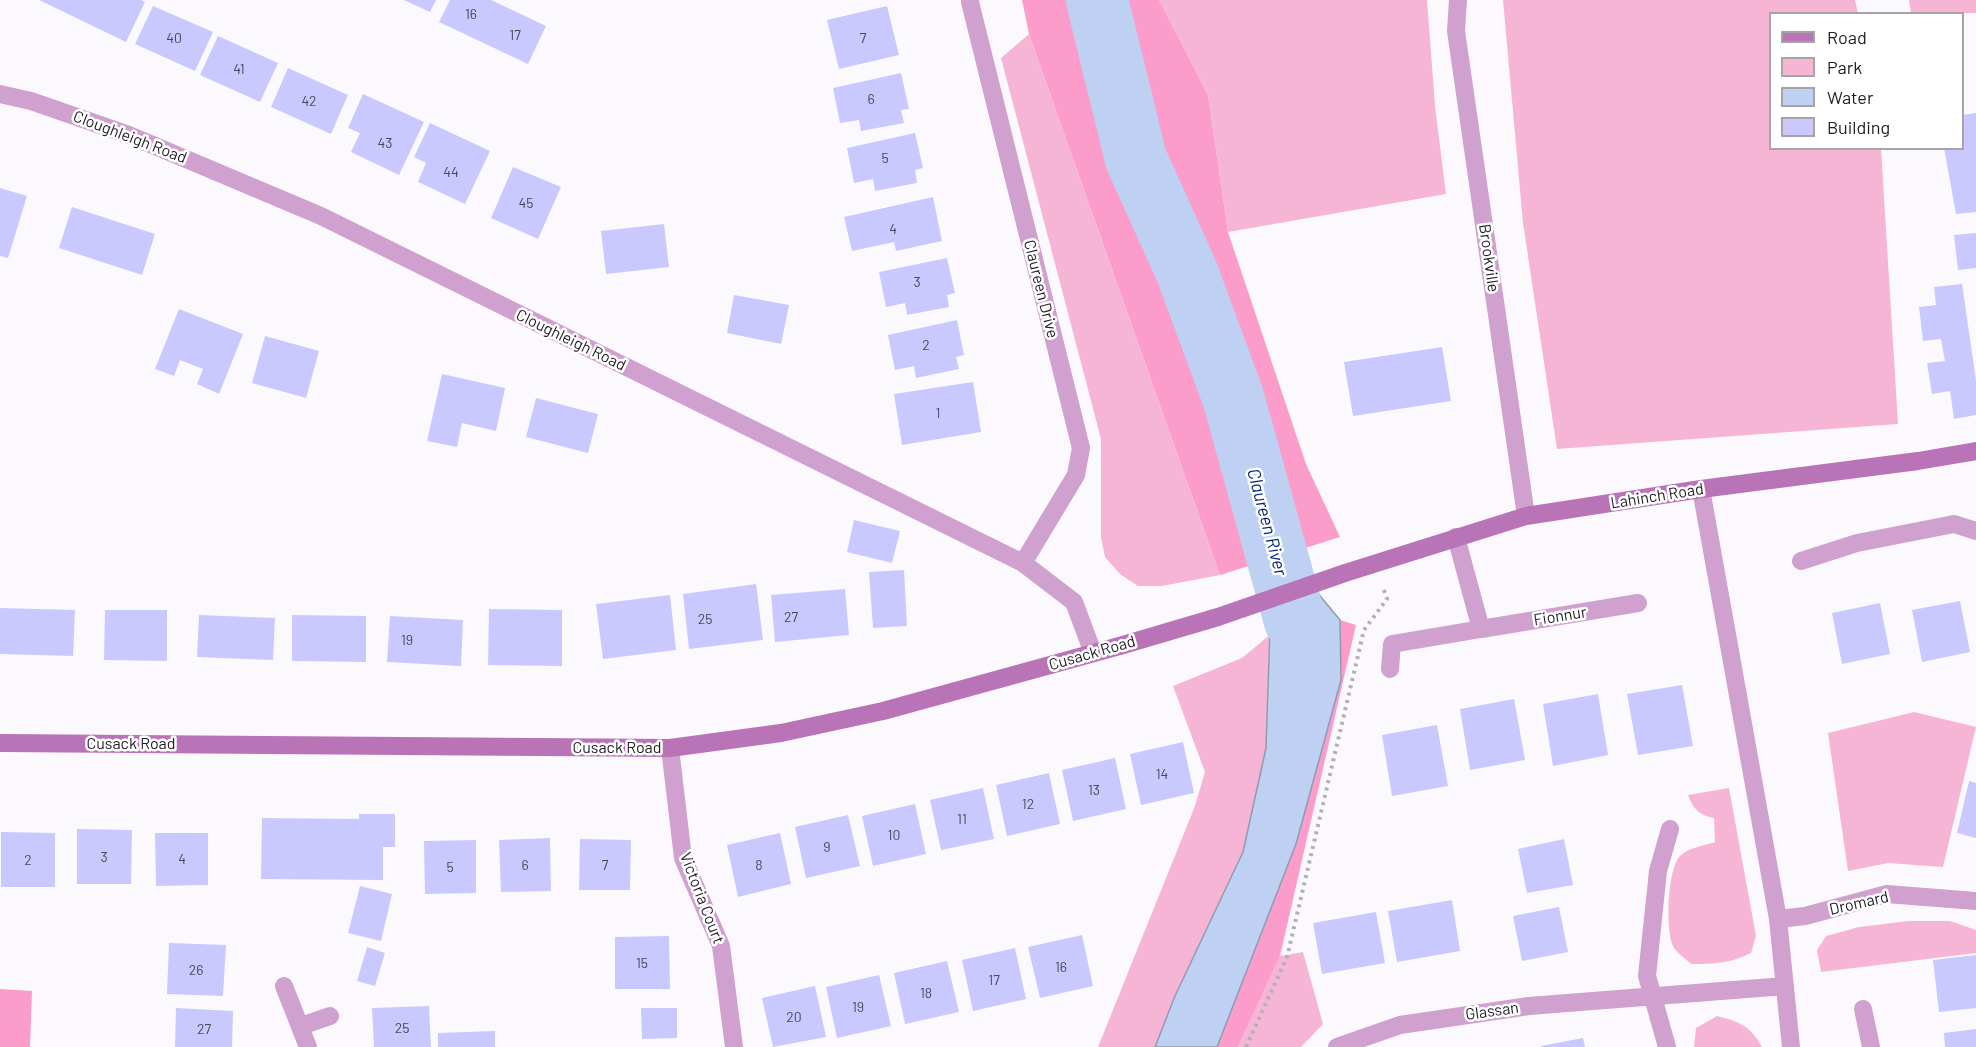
<!DOCTYPE html>
<style>
body{margin:0}
#map{position:relative;width:1976px;height:1047px;overflow:hidden;background:#fbf9fe;font-family:Barlow,sans-serif}
canvas{display:block}
.legend{position:absolute;left:1769px;top:12px;width:195px;height:138px;box-sizing:border-box;background:#fff;border:2px solid #a6a4a7;margin:0;padding:8px 10px;list-style:none;font-size:18px;color:#201c24}
.legend li{display:flex;align-items:center;gap:12px;height:30px}
.legend b{width:30px;border:2px solid #a6a4a7}
</style>
<div id="map">
<canvas width="1976" height="1047"></canvas>
<ul class="legend">
<li><b style="height:8px;background:#b973b7"></b>Road</li>
<li><b style="height:16px;background:#f6b5d4"></b>Park</li>
<li><b style="height:16px;background:#bfd1f2"></b>Water</li>
<li><b style="height:16px;background:#c9c9ff"></b>Building</li>
</ul>
</div>
<script>
const ctx = document.querySelector('canvas').getContext('2d');
ctx.lineJoin = 'round';
function paint(path, color) { ctx.fillStyle = color; ctx.fill(path, 'evenodd'); }
function trace(path, color, width, dash) { ctx.strokeStyle = color; ctx.lineWidth = width; ctx.lineCap = dash ? 'butt' : 'round'; ctx.setLineDash(dash || []); ctx.stroke(path); }
function write(font, color, halo, rows, align = 'center') {
  ctx.font = font + ' Barlow,sans-serif'; ctx.lineWidth = 5; ctx.setLineDash([]); ctx.textBaseline = 'middle'; ctx.strokeStyle = halo; ctx.fillStyle = color; for (const [text, x, y, turn = 0] of rows) {
    ctx.save(); ctx.translate(x, y); ctx.rotate((+turn || 0) * Math.PI / 180); ctx.textAlign = isNaN(turn) ? turn : align; if (halo) ctx.strokeText(text, 0, 0); ctx.fillText(text, 0, 0); ctx.restore();
  }
}
const green = new Path2D(`
 M1159,0H1427L1435,106L1446,194L1228,232L1208,95Z
 M1503,0H1855L1858,13L1770,14V148L1881,149L1898,424L1557,449L1523,223Z
 M1909,0H1976V13H1911Z
 M1029,34L1220,575L1162,586H1138L1120,574L1105,557L1101,538V439L1001,58Z
 M1272,633L1266,748L1243,852L1175,996L1155,1047H1098L1195,806L1205,772L1173,686L1242,658Z
 M1914,712L1976,727L1943,867L1888,863L1848,871L1828,733Z
 M1729,788L1756,936L1751,953C1732,963 1713,964 1691,964C1685,958 1675,952 1672,944C1666,927 1667,870 1680,856C1689,847 1704,846 1715,842L1714,818C1699,815 1694,810 1688,795Z
 M1909,921H1950L1976,930V953L1821,972L1817,950L1826,936L1859,927Z
 M1303,952L1323,1024L1301,1047H1238L1280,956Z
 M1717,1016C1738,1021 1751,1026 1762,1047H1694L1696,1028Z`);
const forest = new Path2D(`
 M1022,0H1159L1208,95L1228,232L1306,464L1340,537L1220,575L1029,34Z
 M1340,620L1356,625L1280,956L1238,1047H1217L1296,844L1341,680Z
 M0,989L32,991L30,1047H0Z`);
const water = new Path2D(`
 M1273,539L1340,620L1341,680L1296,844L1217,1047H1155L1175,996L1243,852L1266,748Z`);
const river = new Path2D(`
 M1097,0L1136,159L1187,272L1233,397L1295,621`);
const building = new Path2D(`
 M39,0H141L145,2L126,42Z
 M404,0H436L430,12Z
 M450,0H491L546,26L528,64L439,22Z
 M153,6L213,32L195,71L135,44Z
 M887,6L899,55L839,69L827,20Z
 M218,36L278,63L260,102L200,75Z
 M288,68L348,95L331,134L271,107Z
 M901,73L909,109L901,110L904,123L861,131L859,120L840,123L833,88Z
 M363,94L424,122L399,175L351,152L360,133L348,128Z
 M1976,113V212L1956,214L1944,148H1962V115Z
 M430,123L490,151L465,204L418,182L426,163L414,157Z
 M915,133L923,168L915,170L917,183L875,191L873,179L854,183L847,148Z
 M513,167L561,187L538,239L491,218Z
 M0,188L27,196L8,258L0,256Z
 M933,197L942,241L896,251L894,242L852,251L844,217Z
 M72,207L155,234L142,275L59,248Z
 M664,224L669,267L606,274L601,231Z
 M1976,233V268L1958,270L1954,235Z
 M947,258L955,293L947,295L949,307L907,315L905,303L886,307L879,272Z
 M1962,284L1976,380V415L1954,419L1950,391L1932,394L1927,363L1945,361L1941,339L1923,341L1919,307L1936,305L1934,287Z
 M734,295L789,305L781,344L727,333Z
 M179,309L243,334L219,394L197,384L203,369L180,360L174,376L155,369Z
 M957,320L964,355L956,357L959,369L916,378L914,366L895,370L888,335Z
 M265,336L319,351L306,398L252,383Z
 M1442,347L1451,401L1353,416L1344,362Z
 M442,374L505,388L496,431L462,423L457,447L427,441Z
 M973,382L981,432L902,445L894,394Z
 M536,398L598,414L588,453L526,437Z
 M854,520L900,531L892,563L847,552Z
 M904,570L907,626L873,628L869,572Z
 M756,584L763,640L689,649L683,594Z
 M845,589L849,635L775,642L771,595Z
 M670,595L676,650L603,659L596,604Z
 M1960,601L1970,652L1922,662L1912,610Z
 M1880,603L1890,654L1842,664L1832,613Z
 M0,608L75,610L73,656L0,654Z
 M489,609L562,610V666L488,665Z
 M105,610H167V661L104,660Z
 M199,615L275,618L273,660L197,657Z
 M292,615L366,616V662L292,661Z
 M390,616L463,620L461,666L387,662Z
 M1682,685L1693,746L1638,755L1627,694Z
 M1598,694L1608,755L1553,766L1543,704Z
 M1514,699L1525,760L1470,770L1460,709Z
 M1437,725L1448,786L1392,796L1382,735Z
 M1183,742L1194,793L1141,805L1130,754Z
 M1115,758L1126,809L1073,821L1062,770Z
 M1049,773L1060,824L1007,836L996,785Z
 M1969,781L1976,783V838L1957,833Z
 M983,788L994,839L941,850L930,800Z
 M915,804L926,854L873,866L862,816Z
 M359,814H395V847H383V880L261,879L262,818L359,819Z
 M848,815L860,866L806,878L795,827Z
 M77,829L132,830L131,884H77Z
 M1,832L55,833V887H1Z
 M155,833H208V885L156,886Z
 M780,833L791,884L738,897L727,845Z
 M550,838L551,891L501,892L499,840Z
 M580,839L631,840L630,890H579Z
 M1564,839L1573,885L1527,893L1518,849Z
 M476,840V893L425,894L424,841Z
 M360,886L392,894L381,941L348,933Z
 M1452,900L1460,951L1397,962L1388,911Z
 M1559,907L1568,952L1522,961L1513,916Z
 M1376,912L1385,963L1322,974L1313,923Z
 M1082,935L1093,986L1040,998L1028,947Z
 M669,936L670,989H615V937Z
 M169,943L226,945L223,996L167,994Z
 M367,947L385,953L375,986L357,981Z
 M1015,948L1026,999L973,1011L962,960Z
 M1976,955V1008L1939,1012L1933,960Z
 M947,961L959,1012L905,1024L894,973Z
 M879,975L891,1026L837,1038L826,987Z
 M815,986L826,1037L773,1047L762,998Z
 M429,1006L431,1047H374L372,1008Z
 M176,1008L233,1011L232,1047H175Z
 M641,1008H677V1038L642,1039Z
 M1976,1029V1047H1945L1944,1033Z
 M495,1031V1047H438V1033Z
 M1583,1038L1585,1047H1541V1046Z`);
const path = new Path2D(`
 M1246,1047L1287,957L1364,630L1387,599L1383,587`);
const minor = new Path2D(`
 M1458,0L1456,31L1526,516
 M970,2L1081,448L1076,475L1023,563
 M0,94L31,101L129,135L321,216L1023,563L1074,602L1093,653
 M1456,537L1481,629L1638,603
 M1801,561L1857,543L1954,524L1976,531
 M1390,669L1392,644L1481,629
 M670,748L683,858L721,946L734,1047
 M1778,919L1805,916L1887,894L1976,901
 M284,986L308,1047
 M1863,1009L1871,1047
 M301,1026L330,1016
 M1337,1047L1400,1025L1529,1006L1785,986
 M1667,1047L1647,976L1658,871L1670,829`);
const tertiary = new Path2D(`
 M1701,489L1778,919L1791,1047`);
const secondary = new Path2D(`
 M0,743L670,748L781,733L883,711L1123,645L1218,617L1345,573L1526,516L1701,489L1918,461L1976,451`);
const numberNames = [
 ["16",471,14],
 ["17",515,35],
 ["40",174,38],
 ["7",863,38],
 ["41",239,69],
 ["6",871,99],
 ["42",309,101],
 ["43",385,143],
 ["5",885,158],
 ["44",451,172],
 ["45",526,203],
 ["4",893,229],
 ["3",917,282],
 ["2",926,345],
 ["1",938,413],
 ["27",791,617],
 ["25",705,619],
 ["19",407,640],
 ["14",1162,774],
 ["13",1094,790],
 ["12",1028,804],
 ["11",962,819],
 ["10",894,835],
 ["9",827,847],
 ["3",104,857],
 ["4",182,859],
 ["2",28,860],
 ["6",525,865],
 ["7",605,865],
 ["8",759,865],
 ["5",450,867],
 ["15",642,963],
 ["16",1061,967],
 ["26",196,970],
 ["17",994,980],
 ["18",926,993],
 ["19",858,1007],
 ["20",794,1017],
 ["25",402,1028],
 ["27",204,1029]
];
const streetNames = [
 ["Cloughleigh Road",130,137,21],
 ["Brookville",1489,258,82],
 ["Claureen Drive",1041,289,76],
 ["Cloughleigh Road",571,340,26],
 ["Lahinch Road",1657,496,-9],
 ["Fionnur",1560,616,-9],
 ["Cusack Road",1092,653,-16],
 ["Cusack Road",131,744],
 ["Cusack Road",617,748],
 ["Victoria Court",702,898,69],
 ["Dromard",1859,903,-13],
 ["Glassan",1492,1011,-8]
];
const waterNames = [
 ["Claureen River",1267,522,75]
];
paint(green, '#f6b5d4');
paint(forest, '#fb9ccb');
paint(water, '#bfd1f2');
trace(water, '#8f9bb4', 1.5);
trace(river, '#bfd1f2', 62);
paint(building, '#c9c9ff');
trace(path, '#b2afb5', 4, [3, 4.5]);
trace(minor, '#d0a0ce', 18);
trace(tertiary, '#d0a0ce', 18);
trace(secondary, '#b973b7', 18);
write('14px', '#4a475b', null, numberNames);
write('16px', '#201c24', '#fff', streetNames);
write('italic 18px', '#011f79', '#fff', waterNames);
</script>
